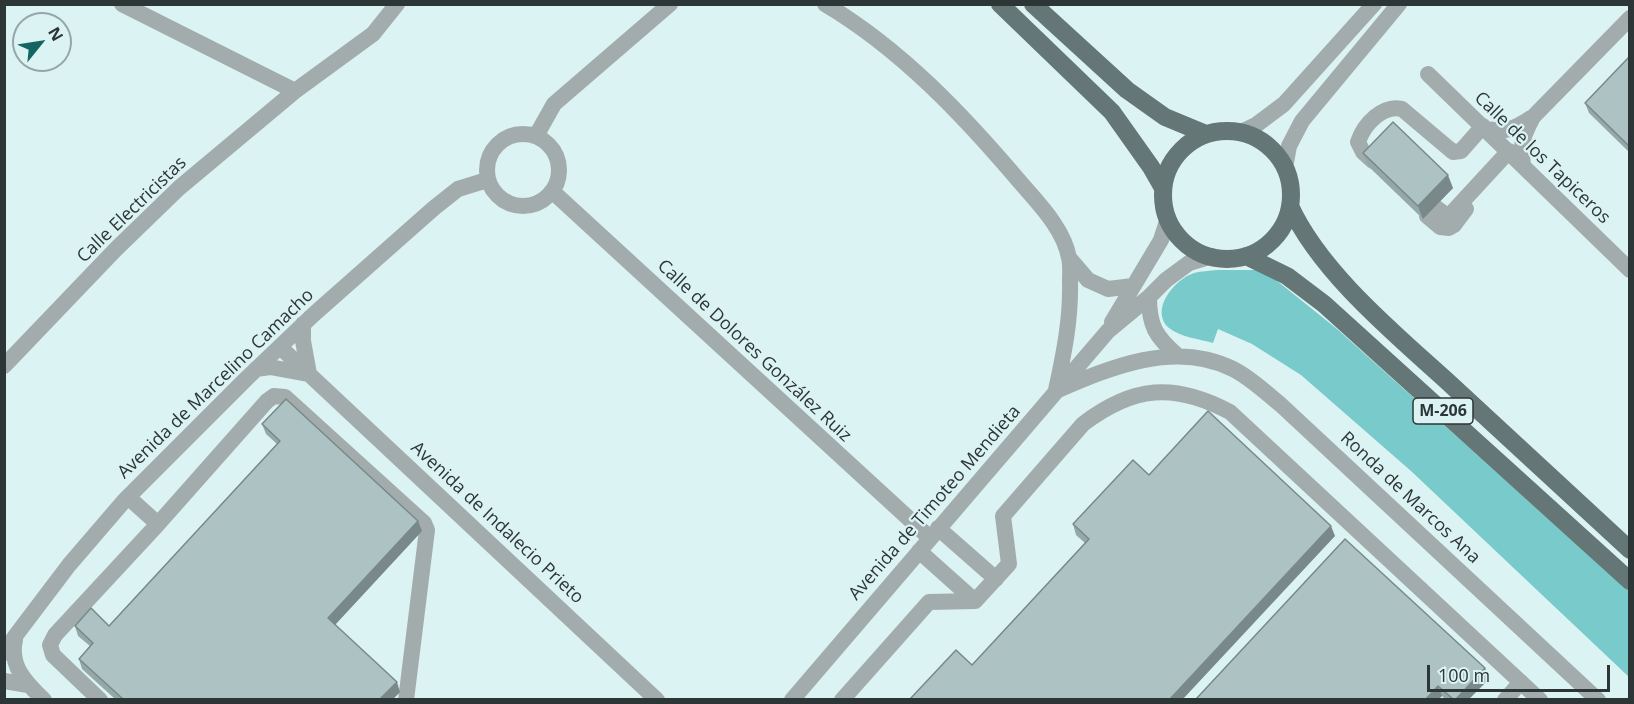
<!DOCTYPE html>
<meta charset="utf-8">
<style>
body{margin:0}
#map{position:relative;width:1634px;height:704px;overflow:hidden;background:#dcf3f3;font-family:"Open Sans",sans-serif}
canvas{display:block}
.frame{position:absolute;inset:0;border:6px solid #2d3636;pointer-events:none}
.north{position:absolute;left:12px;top:12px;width:60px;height:60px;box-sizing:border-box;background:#dcf3f3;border:2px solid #96a7a7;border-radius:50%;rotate:60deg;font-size:16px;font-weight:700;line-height:24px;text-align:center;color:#2d3636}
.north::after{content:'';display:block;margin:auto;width:21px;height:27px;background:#146464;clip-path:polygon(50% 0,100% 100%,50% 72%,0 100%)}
.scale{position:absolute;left:1427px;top:665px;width:183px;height:27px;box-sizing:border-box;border:3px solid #2d3636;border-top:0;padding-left:8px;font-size:18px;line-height:21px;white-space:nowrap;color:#2d3636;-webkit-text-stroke:4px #dcf3f3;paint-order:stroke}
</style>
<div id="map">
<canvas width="1634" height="704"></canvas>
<div class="frame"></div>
<div class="north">N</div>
<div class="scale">100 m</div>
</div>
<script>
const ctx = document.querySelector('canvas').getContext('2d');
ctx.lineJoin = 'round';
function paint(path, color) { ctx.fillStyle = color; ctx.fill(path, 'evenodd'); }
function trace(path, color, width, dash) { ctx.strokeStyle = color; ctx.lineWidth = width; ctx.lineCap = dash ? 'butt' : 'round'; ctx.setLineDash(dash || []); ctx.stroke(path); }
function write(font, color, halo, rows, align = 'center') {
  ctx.font = font + ' "Open Sans",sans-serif'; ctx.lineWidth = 4.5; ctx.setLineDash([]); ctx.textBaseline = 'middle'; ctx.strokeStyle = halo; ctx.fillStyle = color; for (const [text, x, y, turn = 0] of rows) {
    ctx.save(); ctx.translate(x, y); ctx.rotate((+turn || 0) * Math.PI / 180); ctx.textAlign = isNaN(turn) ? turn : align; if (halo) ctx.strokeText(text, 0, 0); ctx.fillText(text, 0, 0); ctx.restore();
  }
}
const green = new Path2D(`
 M1217,270H1256L1276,280L1337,329L1629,591V677L1411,471L1301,375L1252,344L1218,329L1213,343C1199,339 1180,337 1169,328C1149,310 1175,279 1194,273C1201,271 1210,271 1217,270Z`);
const minor = new Path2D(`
 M122,4L295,91
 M825,4C901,49 964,116 1020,182C1039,204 1064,229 1069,258C1071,266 1070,274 1070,281C1071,319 1064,353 1056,390
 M1428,74L1630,270
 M1485,129C1507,132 1513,130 1531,118
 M1241,132L1256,125L1284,104L1374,4
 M487 170a36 36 0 1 1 72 0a36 36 0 1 1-72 0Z
 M536,136L554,104L670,4
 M1373,161L1363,152L1358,142C1364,124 1383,104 1402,109L1453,152L1461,151L1483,126
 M1523,165C1520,143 1523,136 1533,117L1630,18
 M1285,168L1289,146L1302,121L1399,4
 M552,191L930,538
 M1435,207L1446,215H1450L1509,151
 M1427,216L1440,227L1449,228L1454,225L1466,209
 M1070,259L1088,280L1108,289L1133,286
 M1149,297C1149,326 1156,337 1177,355
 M1112,322L1161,240L1168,218
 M303,324V341L309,374
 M280,347L657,700
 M4,366L116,249L179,188L295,91L373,34L397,4
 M256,369L270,367L308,374
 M1056,391C1111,367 1175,340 1233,369C1251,378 1266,393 1281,405L1598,700
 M128,497L158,524
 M938,528L996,579
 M919,551L975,601
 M15,640C9,666 26,683 44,700
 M4,653L16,635L69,565L124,501L247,378L313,315L434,208L458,189L487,180
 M4,681L28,685
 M100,700L53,655L50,645L55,635L158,524L267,401L274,396L285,397L424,523L427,530L406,700
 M792,700L1108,331L1149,297L1166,280L1189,263L1212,256
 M842,700L929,602L975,601L1009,564L1003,516L1083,424C1133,386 1174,382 1230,412L1540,700
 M1505,700L1521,682`);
const major = new Path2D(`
 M1000,4L1112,112L1151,167L1163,188
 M1033,4L1127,90L1165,117L1206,134
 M1163 195a64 64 0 1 1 128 0a64 64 0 1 1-128 0Z
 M1290,206C1320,272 1394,333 1448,382C1508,438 1569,494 1630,550
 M1246,256L1287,276L1324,304L1630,581`);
const wall = new Path2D(`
 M1629,57V152L1589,113L1585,103Z
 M1363,153L1453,188L1423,219L1368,166Z
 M262,424L418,521L422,531L335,625L400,692L393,699H115L82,669L79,659L90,646L78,636L75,626H109L277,444L266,434Z
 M1149,475L1335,536L972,665L1085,543L1076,535L1073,524Z
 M1485,668L1489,679L1469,699H1445L1442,696L1196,699Z`);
const shadedWall = new Path2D(`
 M1448,175L1453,188L1423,219L1418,206Z
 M418,521L422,531L332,628L328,618Z
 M1331,526L1335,536L1183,699H1170Z
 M1485,668L1489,679L1469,699H1456Z
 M397,682L400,692L393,699H380Z
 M1438,686L1442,696L1439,699H1426Z`);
const building = new Path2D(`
 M1629,57V146L1585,103Z
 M1393,122L1448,175L1418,206L1363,153Z
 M286,399L418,521L328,618L397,682L380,699H123L79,659L93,643L75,626L91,608L109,626L280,441L262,424Z
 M1208,411L1331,526L1170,699H910L956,650L972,665L1089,539L1073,524L1133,460L1149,475Z
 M1345,539L1485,668L1456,699H1453L1438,686L1426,699H1196Z`);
const shields = [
 [1443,411,60]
];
const shieldNames = [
 ["M-206",1443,411]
];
const streetNames = [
 ["Calle de los Tapiceros",1542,158,44],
 ["Calle Electricistas",132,210,-44],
 ["Calle de Dolores González Ruiz",754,351,43],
 ["Avenida de Marcelino Camacho",216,384,-44],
 ["Ronda de Marcos Ana",1410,498,43],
 ["Avenida de Timoteo Mendieta",935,503,-49],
 ["Avenida de Indalecio Prieto",497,523,43]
];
paint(green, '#79caca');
trace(minor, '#a3acac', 16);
trace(major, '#657676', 18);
paint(wall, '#95a8a8');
paint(shadedWall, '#798888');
paint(building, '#adc3c3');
trace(building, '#798888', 1.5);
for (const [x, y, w] of shields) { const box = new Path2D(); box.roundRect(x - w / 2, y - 13, w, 26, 4.5); ctx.fillStyle = '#dcf3f3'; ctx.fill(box); trace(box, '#2d3636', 1.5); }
write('bold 16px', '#2d3636', null, shieldNames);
write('18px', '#2d3636', '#dcf3f3', streetNames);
</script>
